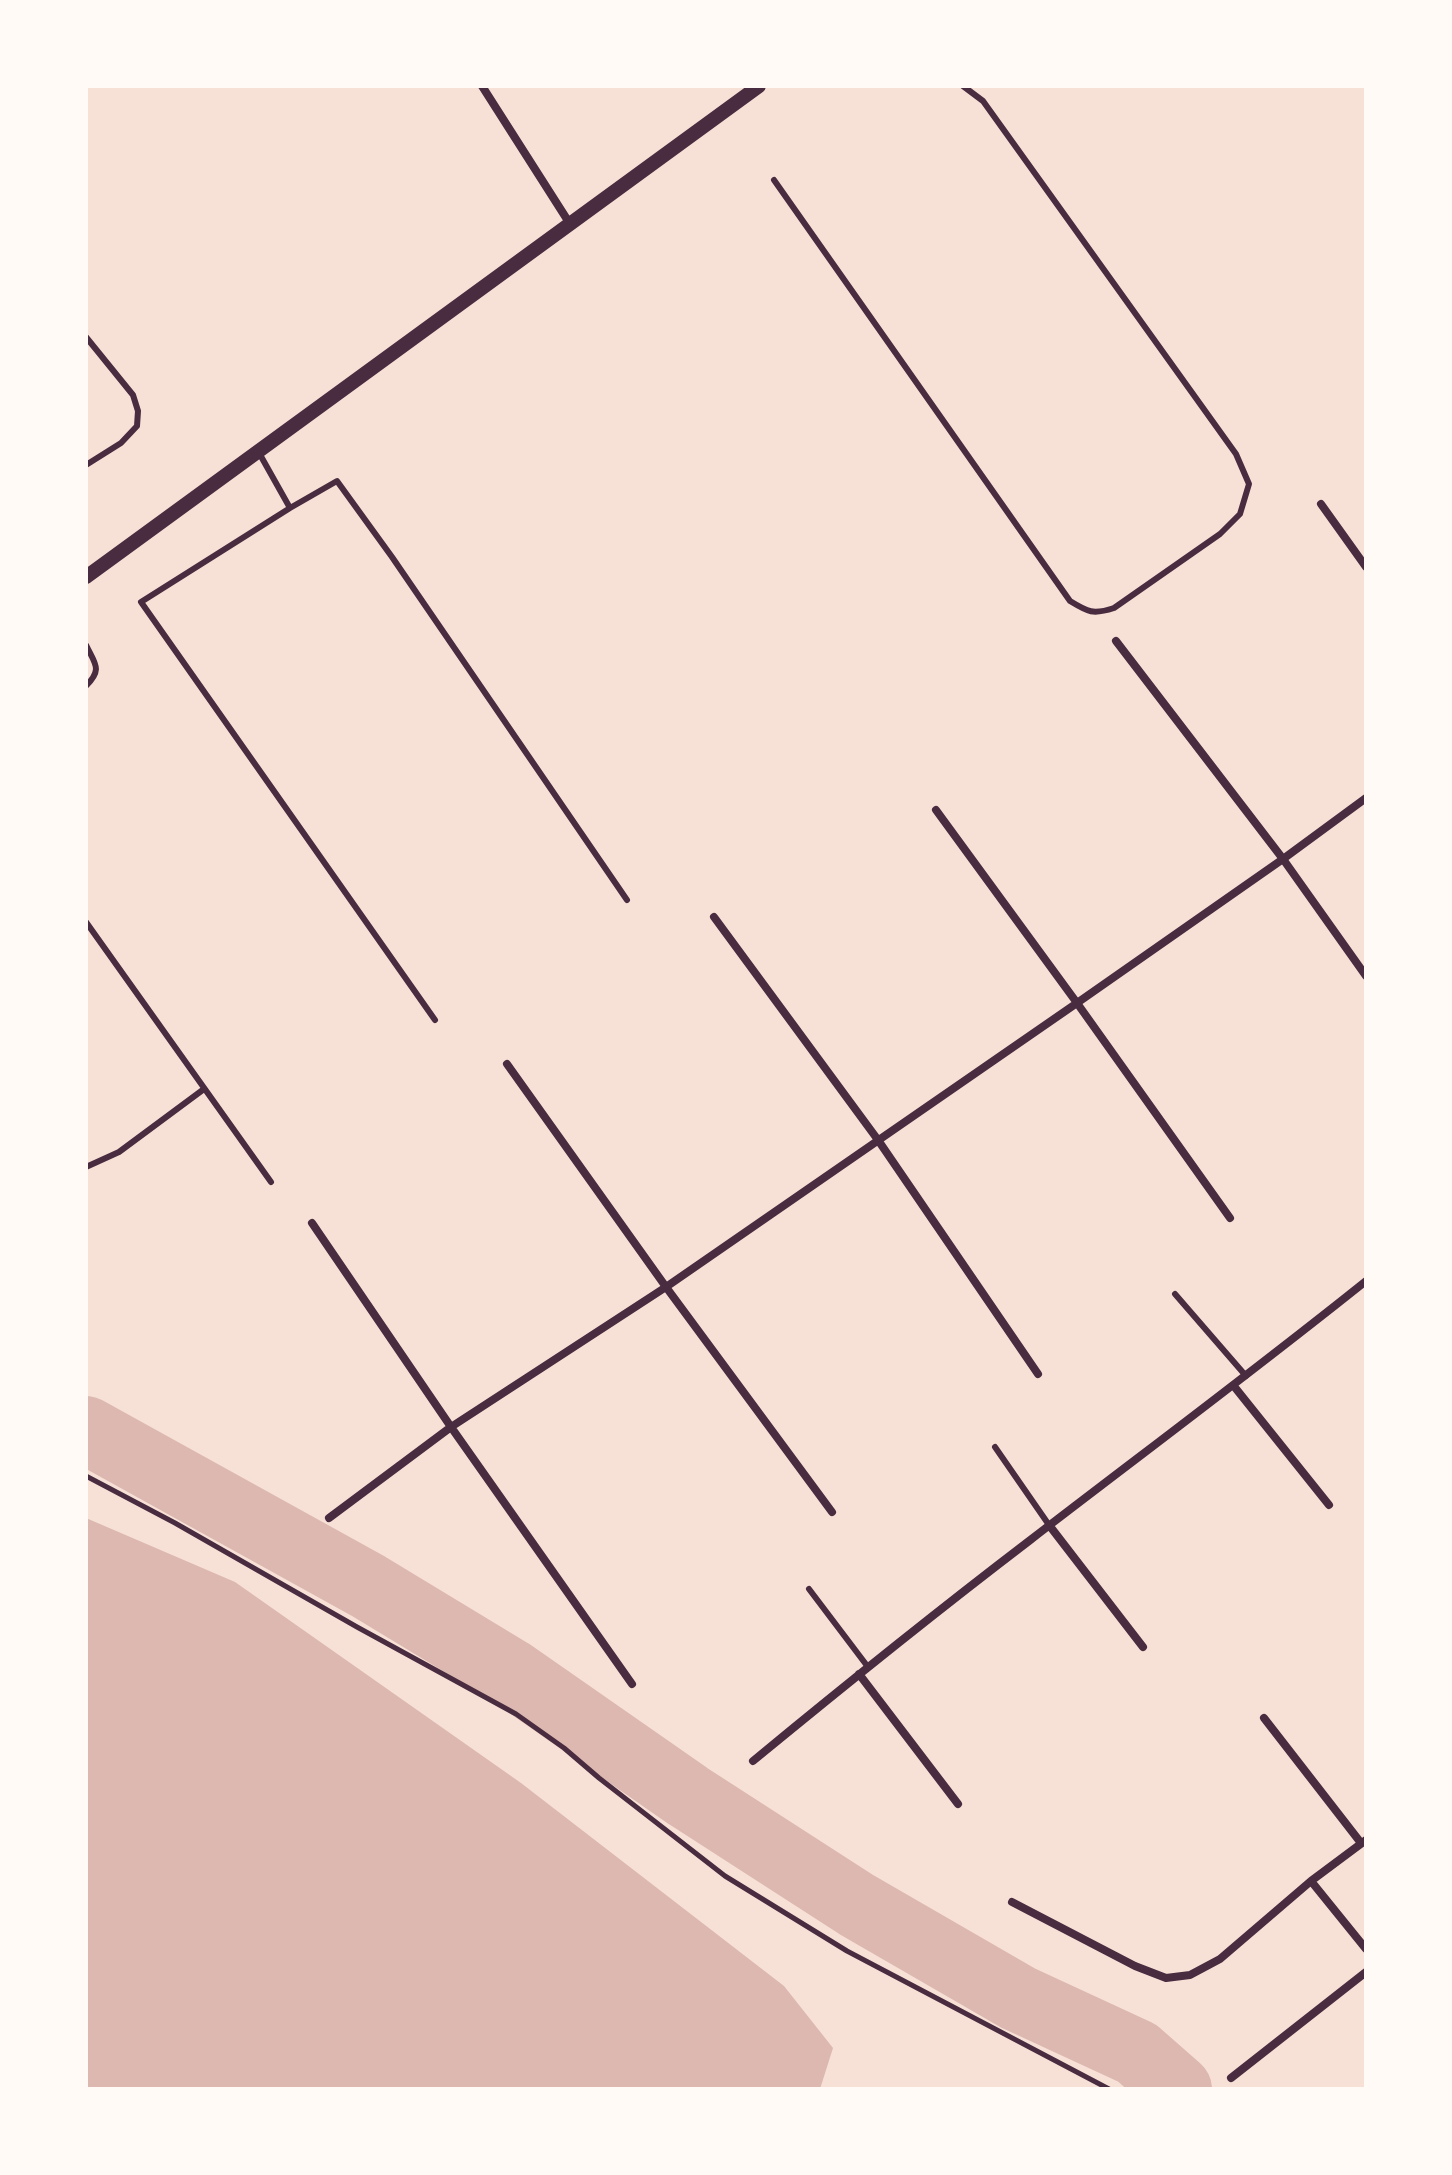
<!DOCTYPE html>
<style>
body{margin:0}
#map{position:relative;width:1452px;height:2175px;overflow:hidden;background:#f7e1d7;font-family:"PT Sans",sans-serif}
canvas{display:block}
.frame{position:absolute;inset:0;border:88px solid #fffaf5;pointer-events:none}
</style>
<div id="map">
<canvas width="1452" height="2175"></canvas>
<div class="frame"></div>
</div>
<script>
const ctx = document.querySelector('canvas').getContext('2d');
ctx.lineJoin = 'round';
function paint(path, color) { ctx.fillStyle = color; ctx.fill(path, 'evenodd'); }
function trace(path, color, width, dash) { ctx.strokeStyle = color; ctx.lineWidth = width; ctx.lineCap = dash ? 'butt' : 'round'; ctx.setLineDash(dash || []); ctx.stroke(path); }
const water = new Path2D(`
 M86,1518L235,1582L521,1783L784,1986L833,2048L820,2089H86Z`);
const river = new Path2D(`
 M86,1430L368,1586L510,1672L688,1796L857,1905L1018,1998L1137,2053L1178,2089`);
const path = new Path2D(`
 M86,1476L175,1523L357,1627L516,1714L564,1748L599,1778L725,1876L847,1951L1109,2089`);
const service = new Path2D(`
 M774,180L1070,601C1088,612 1093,615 1114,608L1220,534L1240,514L1249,484L1236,454L983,101L963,86
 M86,337L133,395L138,411L137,426L121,443L86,465
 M258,451L290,508L337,481L392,557L627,900
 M290,508L141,602L435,1020
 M86,645C95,664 103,669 86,686
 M86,922L271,1182
 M86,1167L119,1152L204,1089
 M1175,1294L1246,1376
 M995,1447L1049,1525
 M809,1589L868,1667`);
const minor = new Path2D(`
 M482,86L570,224
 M1321,504L1366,567
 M1116,641L1283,859L1366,976
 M936,810L1077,1003L1230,1218
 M714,917L878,1140L1038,1374
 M507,1064L666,1287L832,1512
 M312,1223L451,1427L632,1684
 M1233,1385L1329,1505
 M329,1518L451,1427L666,1287L1077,1003L1283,859L1366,798
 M1049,1525L1143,1647
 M859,1674L958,1804
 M1264,1718L1361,1843
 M753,1761C844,1686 936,1612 1029,1541C1142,1454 1255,1370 1366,1281
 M1311,1881L1366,1949
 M1012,1902L1135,1966L1166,1978L1190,1975L1220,1959L1311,1881L1366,1840
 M1231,2078L1366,1972`);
const tertiary = new Path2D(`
 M86,577L759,86`);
paint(water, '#dcb8b0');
trace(river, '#dcb8b0', 68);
trace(path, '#4a2c40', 5);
trace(service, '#4a2c40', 6);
trace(minor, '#4a2c40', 8);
trace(tertiary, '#4a2c40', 14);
</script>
